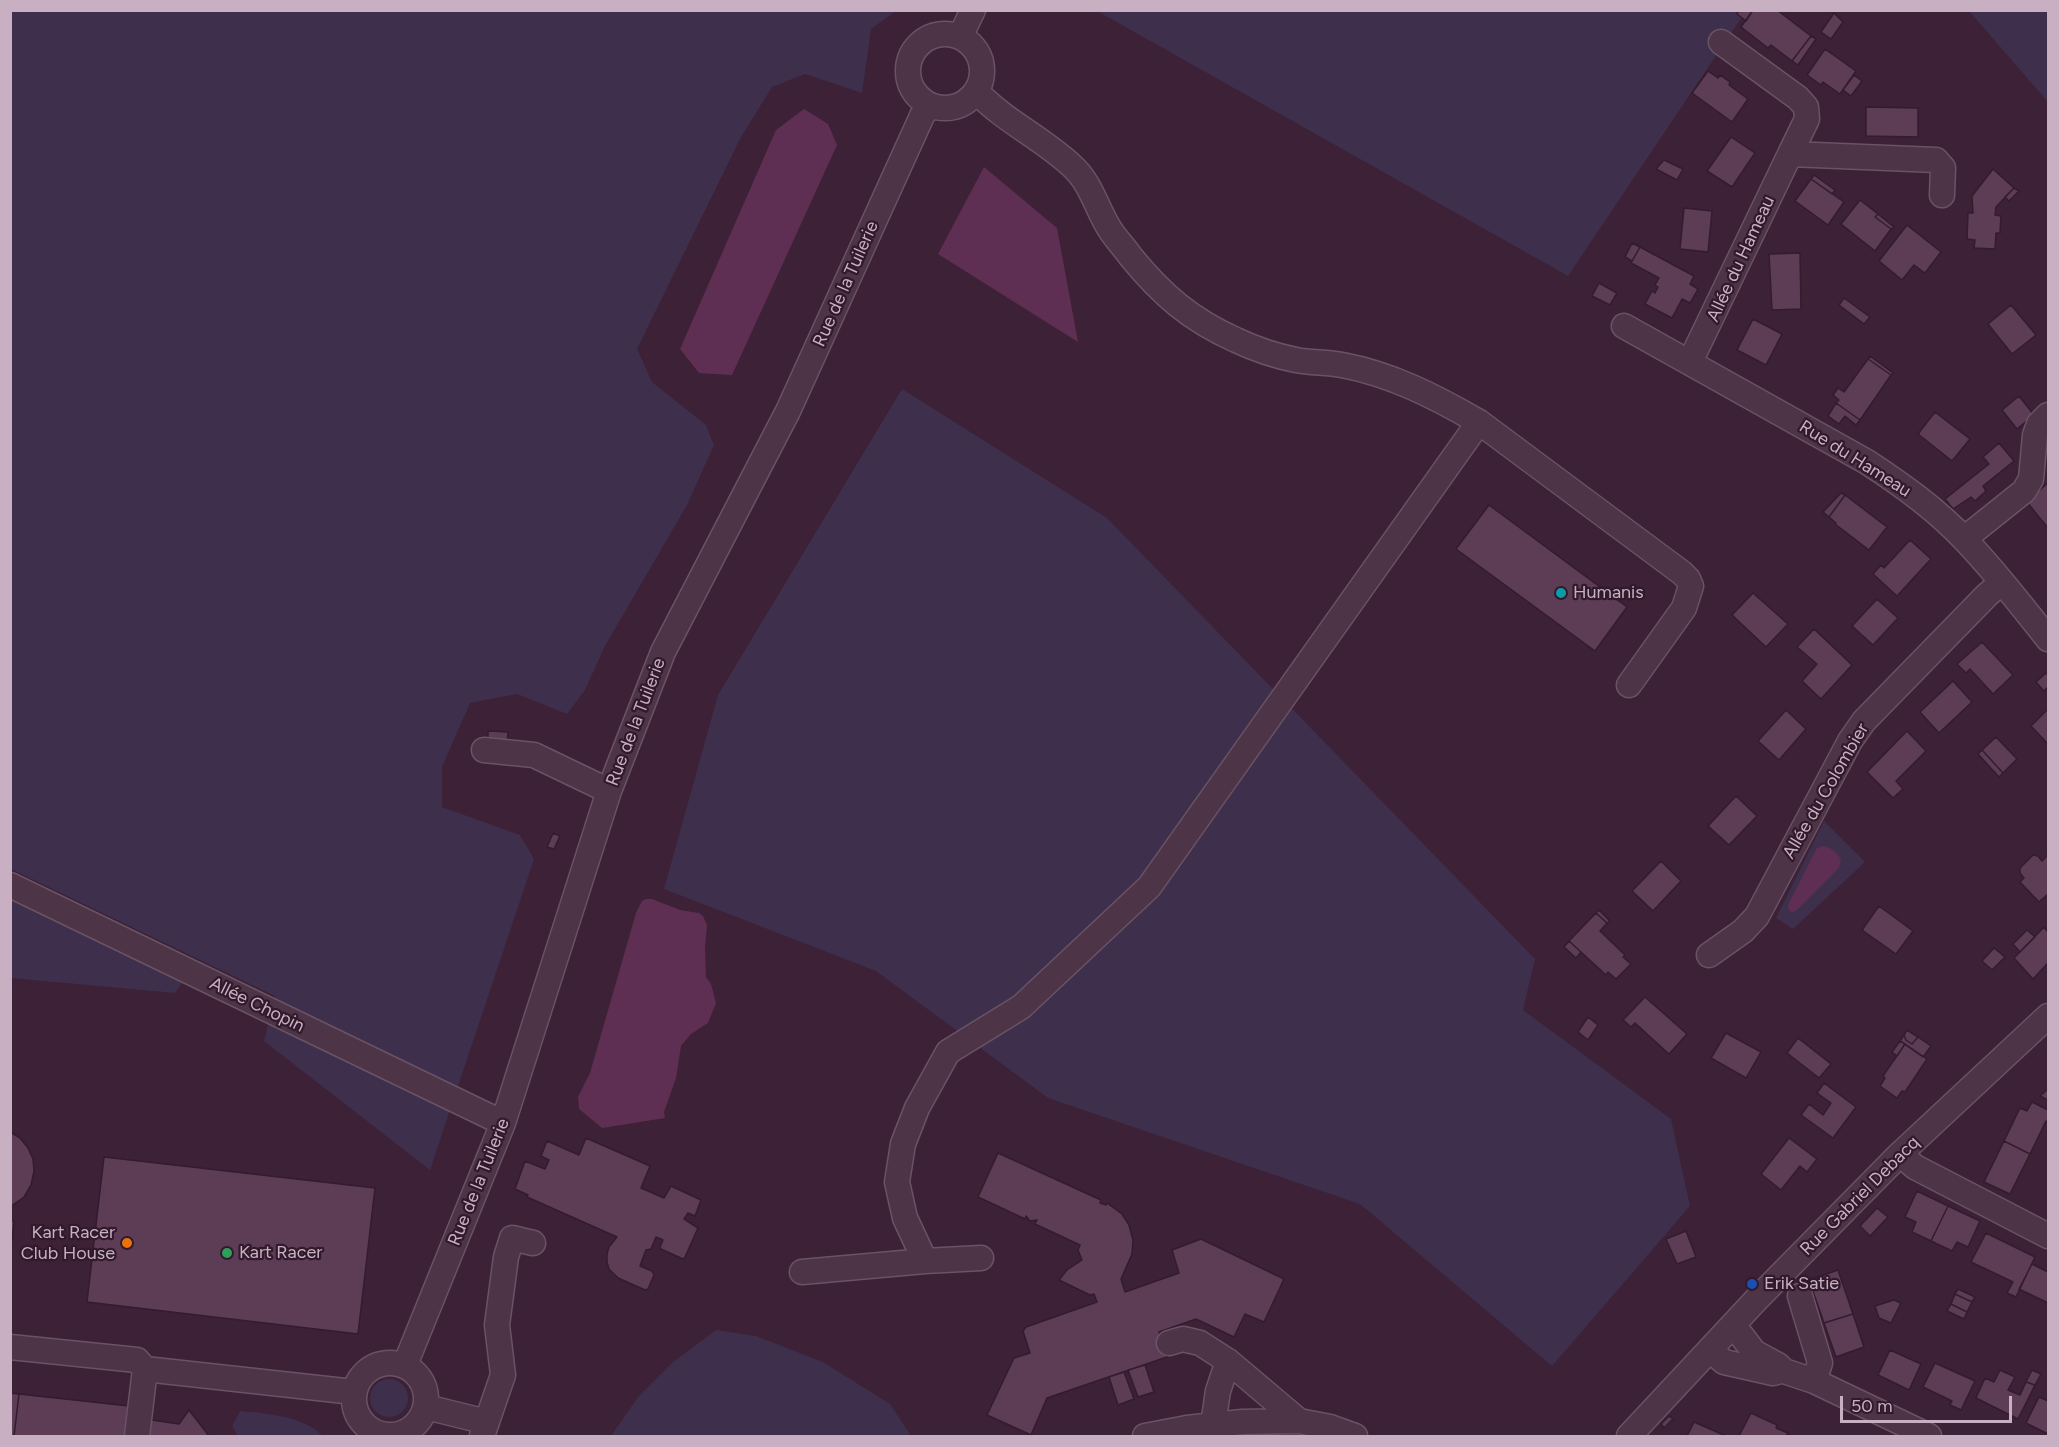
<!DOCTYPE html>
<meta charset="utf-8">
<style>
body{margin:0}
#map{position:relative;width:2059px;height:1447px;overflow:hidden;background:#3d2136;font-family:Figtree,sans-serif}
canvas{display:block}
.frame{position:absolute;inset:0;border:12px solid #c8b0c2;pointer-events:none}
.scale{position:absolute;left:1840px;top:1396px;width:172px;height:27px;box-sizing:border-box;border:3px solid #c8b0c2;border-top:0;padding-left:8px;font-size:18px;line-height:21px;white-space:nowrap;color:#c8b0c2;-webkit-text-stroke:4px #311a2c;paint-order:stroke}
</style>
<div id="map">
<canvas width="2059" height="1447"></canvas>
<div class="frame"></div>
<div class="scale">50 m</div>
</div>
<script>
const ctx = document.querySelector('canvas').getContext('2d');
ctx.lineJoin = 'round';
function paint(path, color) { ctx.fillStyle = color; ctx.fill(path, 'evenodd'); }
function trace(path, color, width, dash) { ctx.strokeStyle = color; ctx.lineWidth = width; ctx.lineCap = dash ? 'butt' : 'round'; ctx.setLineDash(dash || []); ctx.stroke(path); }
function write(font, color, halo, rows, align = 'center') {
  ctx.font = font + ' Figtree,sans-serif'; ctx.lineWidth = 4.5; ctx.setLineDash([]); ctx.textBaseline = 'middle'; ctx.strokeStyle = halo; ctx.fillStyle = color; for (const [text, x, y, turn = 0] of rows) {
    ctx.save(); ctx.translate(x, y); ctx.rotate((+turn || 0) * Math.PI / 180); ctx.textAlign = isNaN(turn) ? turn : align; if (halo) ctx.strokeText(text, 0, 0); ctx.fillText(text, 0, 0); ctx.restore();
  }
}
const green = new Path2D(`
 M10,11H896L871,29L862,93L805,74L772,87L741,137L637,349L652,382L706,425L714,445L687,505L605,646L585,690L567,714L517,694L470,703L442,767V807L520,835L534,859L430,1170L264,1041L275,996L11,869Z
 M1097,11H1746L1568,276Z
 M1969,11H2048V102Z
 M902,389L1107,518L1535,959L1523,1010L1671,1119L1690,1206L1552,1366L1360,1204L1048,1098L876,971L664,889L718,695Z
 M1824,821L1865,862L1793,929L1776,918Z
 M10,892L186,977L175,993L11,978Z
 M716,1330L756,1336L823,1362L890,1404L911,1436H611L638,1397L673,1362Z
 M370 1398a19 19 0 1 1 38 0a19 19 0 1 1-38 0Z
 M240,1411C269,1414 301,1415 323,1436H238L232,1426Z`);
const water = new Path2D(`
 M804,109L828,124L837,145L732,375L699,373L680,349L776,130Z
 M984,167L1057,228L1078,342L938,254Z
 M1823,846C1832,848 1837,852 1841,860L1839,868L1797,910L1793,912L1789,911L1788,905L1817,848Z
 M646,899H652L680,910L699,913L703,916L707,925L705,948L706,977L711,984L716,1003L708,1023L691,1034L681,1046L676,1078L664,1112L665,1118L602,1128L579,1109L578,1097L590,1073L636,913L642,901Z`);
const building = new Path2D(`
 M1739,10H1753L1746,21L1737,14Z
 M1753,10H1777L1811,36L1792,61L1771,45L1768,48L1741,27Z
 M1834,13L1843,22L1831,39L1821,32Z
 M1811,36L1816,39L1798,65L1792,61Z
 M1825,49L1856,71L1840,94L1823,82L1821,85L1807,75Z
 M1708,71L1718,78L1720,75L1730,82L1729,85L1748,99L1732,122L1692,93Z
 M1854,75L1862,81L1851,96L1843,90Z
 M1866,107L1918,108V137L1866,136Z
 M1731,137L1755,153L1732,187L1707,171Z
 M1664,160L1683,169L1677,180L1656,169Z
 M1993,169L2014,188L1996,207L1995,215L2001,216L2000,233H1996L1995,249L1974,248L1975,240L1967,239L1968,213H1973L1972,196Z
 M1814,175L1835,190L1832,194L1811,179Z
 M1811,179L1844,202L1828,225L1795,201Z
 M2014,188L2019,191L2009,201L2005,197Z
 M1860,200L1878,214L1875,217L1891,229L1875,251L1841,224Z
 M1684,208L1712,211L1708,252L1680,249Z
 M1878,214L1894,227L1891,229L1875,217Z
 M1907,225L1941,252L1925,273L1914,265L1902,280L1879,261Z
 M1632,243L1640,247L1632,261L1625,257Z
 M1640,247L1694,276L1690,284L1698,289L1690,303L1682,299L1672,318L1645,304L1652,291L1655,293L1658,287L1655,285L1659,278L1631,263Z
 M1800,253L1801,309L1772,310L1769,254Z
 M1599,283L1617,293L1610,305L1592,296Z
 M1844,298L1870,317L1864,324L1839,305Z
 M2011,305L2036,335L2012,354L1988,324Z
 M1753,319L1782,334L1766,365L1737,350Z
 M1870,356L1893,373L1891,375L1868,359Z
 M1868,359L1891,375L1860,420L1836,403L1839,400L1833,395L1838,388L1844,392Z
 M2019,396L2034,415L2017,429L2002,410Z
 M1836,403L1860,420L1856,425L1845,416L1839,424L1828,416Z
 M1935,412L1970,439L1952,461L1918,434Z
 M1999,443L2014,461L1983,486L1986,491L1975,501L1971,497L1953,509L1945,499L1989,464L1983,457Z
 M2048,483V528L2026,501Z
 M1841,493L1845,495L1829,517L1823,512Z
 M1845,495L1887,527L1869,550L1835,524L1836,523L1829,517Z
 M1489,505L1627,607L1595,651L1456,549Z
 M1910,540L1931,559L1897,596L1873,574L1881,565L1884,568Z
 M1753,593L1788,624L1766,647L1732,615Z
 M1877,599L1898,618L1873,645L1852,626Z
 M1814,629L1852,665L1821,699L1802,681L1817,664L1797,647Z
 M1982,642L2013,675L1993,694L1970,669L1966,673L1957,664Z
 M2046,673L2048,675V687L2044,691L2036,682Z
 M1953,681L1972,702L1939,733L1920,712Z
 M2048,709V744L2031,726Z
 M1786,710L1806,729L1779,760L1758,741Z
 M488,731L508,732L507,746L488,744Z
 M1907,731L1926,751L1896,781L1903,789L1893,798L1867,772Z
 M1996,737L2017,759L2003,773L1982,750Z
 M1982,750L2003,773L1999,777L1978,754Z
 M1736,796L1757,816L1729,845L1708,826Z
 M553,833L560,836L554,849L547,847Z
 M2033,855L2038,856L2042,861L2048,855V894L2039,902L2020,882L2024,878L2020,873V868Z
 M1661,861L1681,881L1653,911L1632,891Z
 M1879,906L1913,931L1896,954L1862,930Z
 M1599,910L1610,921L1607,923L1596,913Z
 M1596,913L1607,923L1600,931L1625,955L1623,957L1631,964L1616,979L1608,972L1606,975L1569,941Z
 M2044,927L2048,932V963L2033,979L2014,958Z
 M2027,930L2035,937L2020,952L2013,944Z
 M1569,941L1581,952L1576,958L1564,947Z
 M1994,948L2005,957L1992,970L1982,961Z
 M1645,997L1687,1034L1669,1054L1635,1023L1631,1027L1623,1020Z
 M1588,1017L1598,1025L1588,1040L1578,1032Z
 M1907,1030L1918,1037L1912,1044L1906,1040L1904,1035Z
 M1726,1033L1761,1052L1746,1078L1711,1058Z
 M1904,1035L1906,1040L1912,1044L1918,1037L1931,1046L1923,1057L1900,1041Z
 M1798,1038L1831,1064L1819,1078L1787,1053Z
 M1900,1041L1905,1044L1897,1056L1892,1052Z
 M1905,1044L1927,1059L1905,1092L1902,1091L1897,1098L1880,1086L1885,1078L1883,1076Z
 M1824,1083L1856,1107L1833,1138L1801,1115L1809,1104L1823,1115L1831,1103L1817,1093Z
 M2048,1089V1100L2040,1096Z
 M2032,1102L2048,1110V1123L2046,1121L2030,1154L2004,1141L2020,1108L2027,1111Z
 M10,1132L20,1138L28,1148L33,1159L34,1171L31,1185L24,1197L10,1207Z
 M586,1138L650,1166L641,1188L664,1198L671,1186L701,1200L695,1216L688,1213L684,1219L698,1228L685,1257L683,1259L661,1249L660,1247L663,1240L656,1237L651,1249L646,1250L640,1266L652,1271L654,1275L648,1289L645,1290L618,1278L609,1269L607,1262V1254L609,1247L617,1237L527,1197L528,1195L515,1189L525,1161L545,1169L549,1160L541,1156L547,1141L579,1155Z
 M1789,1138L1817,1159L1807,1172L1800,1166L1781,1190L1761,1174Z
 M2004,1141L2030,1154L2010,1194L1984,1182Z
 M998,1153L1101,1200L1100,1203L1106,1205L1107,1203L1122,1214L1129,1225L1133,1240L1132,1254L1121,1279L1125,1292L1179,1273L1172,1250L1201,1239L1284,1279L1264,1322L1245,1314L1234,1337L1196,1319L1159,1332L1167,1357L1047,1398L1031,1435L987,1415L1014,1358L1030,1353L1023,1331L1026,1327L1097,1302L1094,1294L1090,1295L1059,1280L1067,1270L1082,1260L1078,1250L1080,1245L1035,1224L1037,1220L1030,1221L1026,1216L1025,1219L978,1197Z
 M104,1157L375,1188L358,1334L87,1302Z
 M1917,1191L1948,1206L1931,1241L1912,1232L1916,1222L1905,1217Z
 M1948,1206L1980,1221L1968,1247L1957,1242L1952,1251L1931,1241Z
 M1877,1208L1888,1217L1870,1236L1860,1226Z
 M10,1220L14,1221L10,1258Z
 M1686,1231L1696,1257L1677,1264L1666,1239Z
 M1986,1233L2035,1257L2016,1297L2007,1293L2013,1282L1971,1262Z
 M2032,1264L2048,1272V1303L2019,1289Z
 M1838,1270L1853,1314L1824,1323L1809,1280Z
 M1958,1289L1975,1297L1972,1302L1955,1294Z
 M1955,1294L1972,1302L1967,1312L1951,1304Z
 M1894,1300L1901,1303L1891,1323L1879,1318L1875,1306Z
 M1951,1304L1967,1312L1964,1319L1947,1311Z
 M1853,1314L1864,1347L1836,1357L1824,1323Z
 M1890,1350L1921,1364L1909,1390L1878,1375Z
 M1935,1363L1975,1381L1961,1410L1950,1405L1952,1401L1923,1387Z
 M1145,1365L1154,1392L1138,1397L1128,1370Z
 M2000,1370L2015,1377L2008,1390L2020,1395L2026,1382L2035,1385L2018,1419L1976,1398L1985,1378L1994,1382Z
 M2032,1370L2041,1374L2035,1385L2026,1382Z
 M1124,1372L1134,1399L1118,1405L1109,1377Z
 M10,1393L19,1394L14,1436H10Z
 M19,1394L129,1406L126,1436H14Z
 M2039,1397L2048,1401V1434L2026,1423Z
 M189,1410L209,1436H143L145,1419L179,1424Z
 M1751,1413L1777,1425L1776,1428L1788,1433L1786,1436H1739Z
 M1669,1416L1673,1419L1664,1428L1661,1424Z
 M1694,1422L1726,1436H1687Z`);
const minor = new Path2D(`
 M908 71a37 37 0 1 1 74 0a37 37 0 1 1-74 0Z
 M960,37L973,10
 M1721,42L1798,98L1806,107L1807,119L1790,154
 M976,91C1004,121 1042,138 1072,166C1091,183 1096,207 1109,228C1115,238 1124,247 1131,257C1162,295 1191,320 1236,340C1255,349 1276,356 1296,360C1311,363 1327,362 1342,365C1391,374 1436,397 1479,422L1682,573L1688,579L1691,586L1684,608L1629,685
 M1624,326L1867,462C1902,485 1936,509 1965,540C1995,571 2021,605 2048,639
 M1690,362L1790,154L1936,160L1943,168L1942,195
 M1964,539L2024,491L2031,479L2035,435L2039,424L2048,415
 M484,750L534,755L609,791
 M10,885L503,1123
 M1709,955L1743,931L1757,916L1850,741L1864,721L1987,595L2002,582
 M1900,1154L1915,1167L2048,1236
 M925,1261L905,1218L897,1182L903,1144L917,1108L948,1052L1021,1007L1149,887L1479,422
 M802,1272L925,1261L981,1258
 M1800,1296L1820,1363L1814,1381
 M1731,1327L1741,1335L1754,1352L1778,1365L1784,1371L1814,1381L1929,1436
 M1169,1343L1183,1339L1200,1343L1228,1361L1299,1421
 M10,1347L137,1360L145,1369L354,1392
 M1710,1350L1724,1362L1773,1373L1777,1372
 M354 1399a36 36 0 1 1 72 0a36 36 0 1 1-72 0Z
 M405,1365L503,1123L609,791L663,652L788,411L922,116L929,105
 M426,1407L487,1422
 M1213,1425L1218,1391L1228,1361
 M137,1436L145,1369
 M482,1436L503,1375L497,1325L506,1257L512,1238L533,1243
 M1145,1436L1187,1428L1242,1422L1299,1421L1330,1427L1355,1436
 M1629,1436L1756,1300L1900,1154L2048,1016`);
const markers = [
 [1561,593,6,"#0f9aa8"],
 [127,1243,6,"#e8710a"],
 [227,1253,6,"#2e9e5b"],
 [1752,1284,6,"#1a4fb4"]
];
const streetNames = [
 ["Allée du Hameau",1741,259,-65],
 ["Rue de la Tuilerie",846,284,-66],
 ["Rue du Hameau",1855,459,32],
 ["Rue de la Tuilerie",636,722,-69],
 ["Allée du Colombier",1826,791,-60],
 ["Allée Chopin",257,1005,26],
 ["Rue de la Tuilerie",479,1182,-68],
 ["Rue Gabriel Debacq",1860,1196,-45]
];
const poiNames = [
 ["Humanis",1573,593],
 ["Kart Racer",115,1233,"right"],
 ["Club House",115,1254,"right"],
 ["Kart Racer",239,1253],
 ["Erik Satie",1764,1284]
];
paint(green, '#3e2f4d');
paint(water, '#5f2f53');
paint(building, '#5c3d55');
trace(building, '#331c2e', 1.5);
trace(minor, '#6a5365', 27);
trace(minor, '#4d3547', 24);
for (const [x, y, r, color] of markers) { const dot = new Path2D(); dot.arc(x, y, r, 0, 2 * Math.PI); ctx.fillStyle = color; ctx.fill(dot); trace(dot, '#311a2c', 2); }
write('18px', '#c8b0c2', '#311a2c', streetNames);
write('18px', '#c8b0c2', '#311a2c', poiNames, 'left');
</script>
